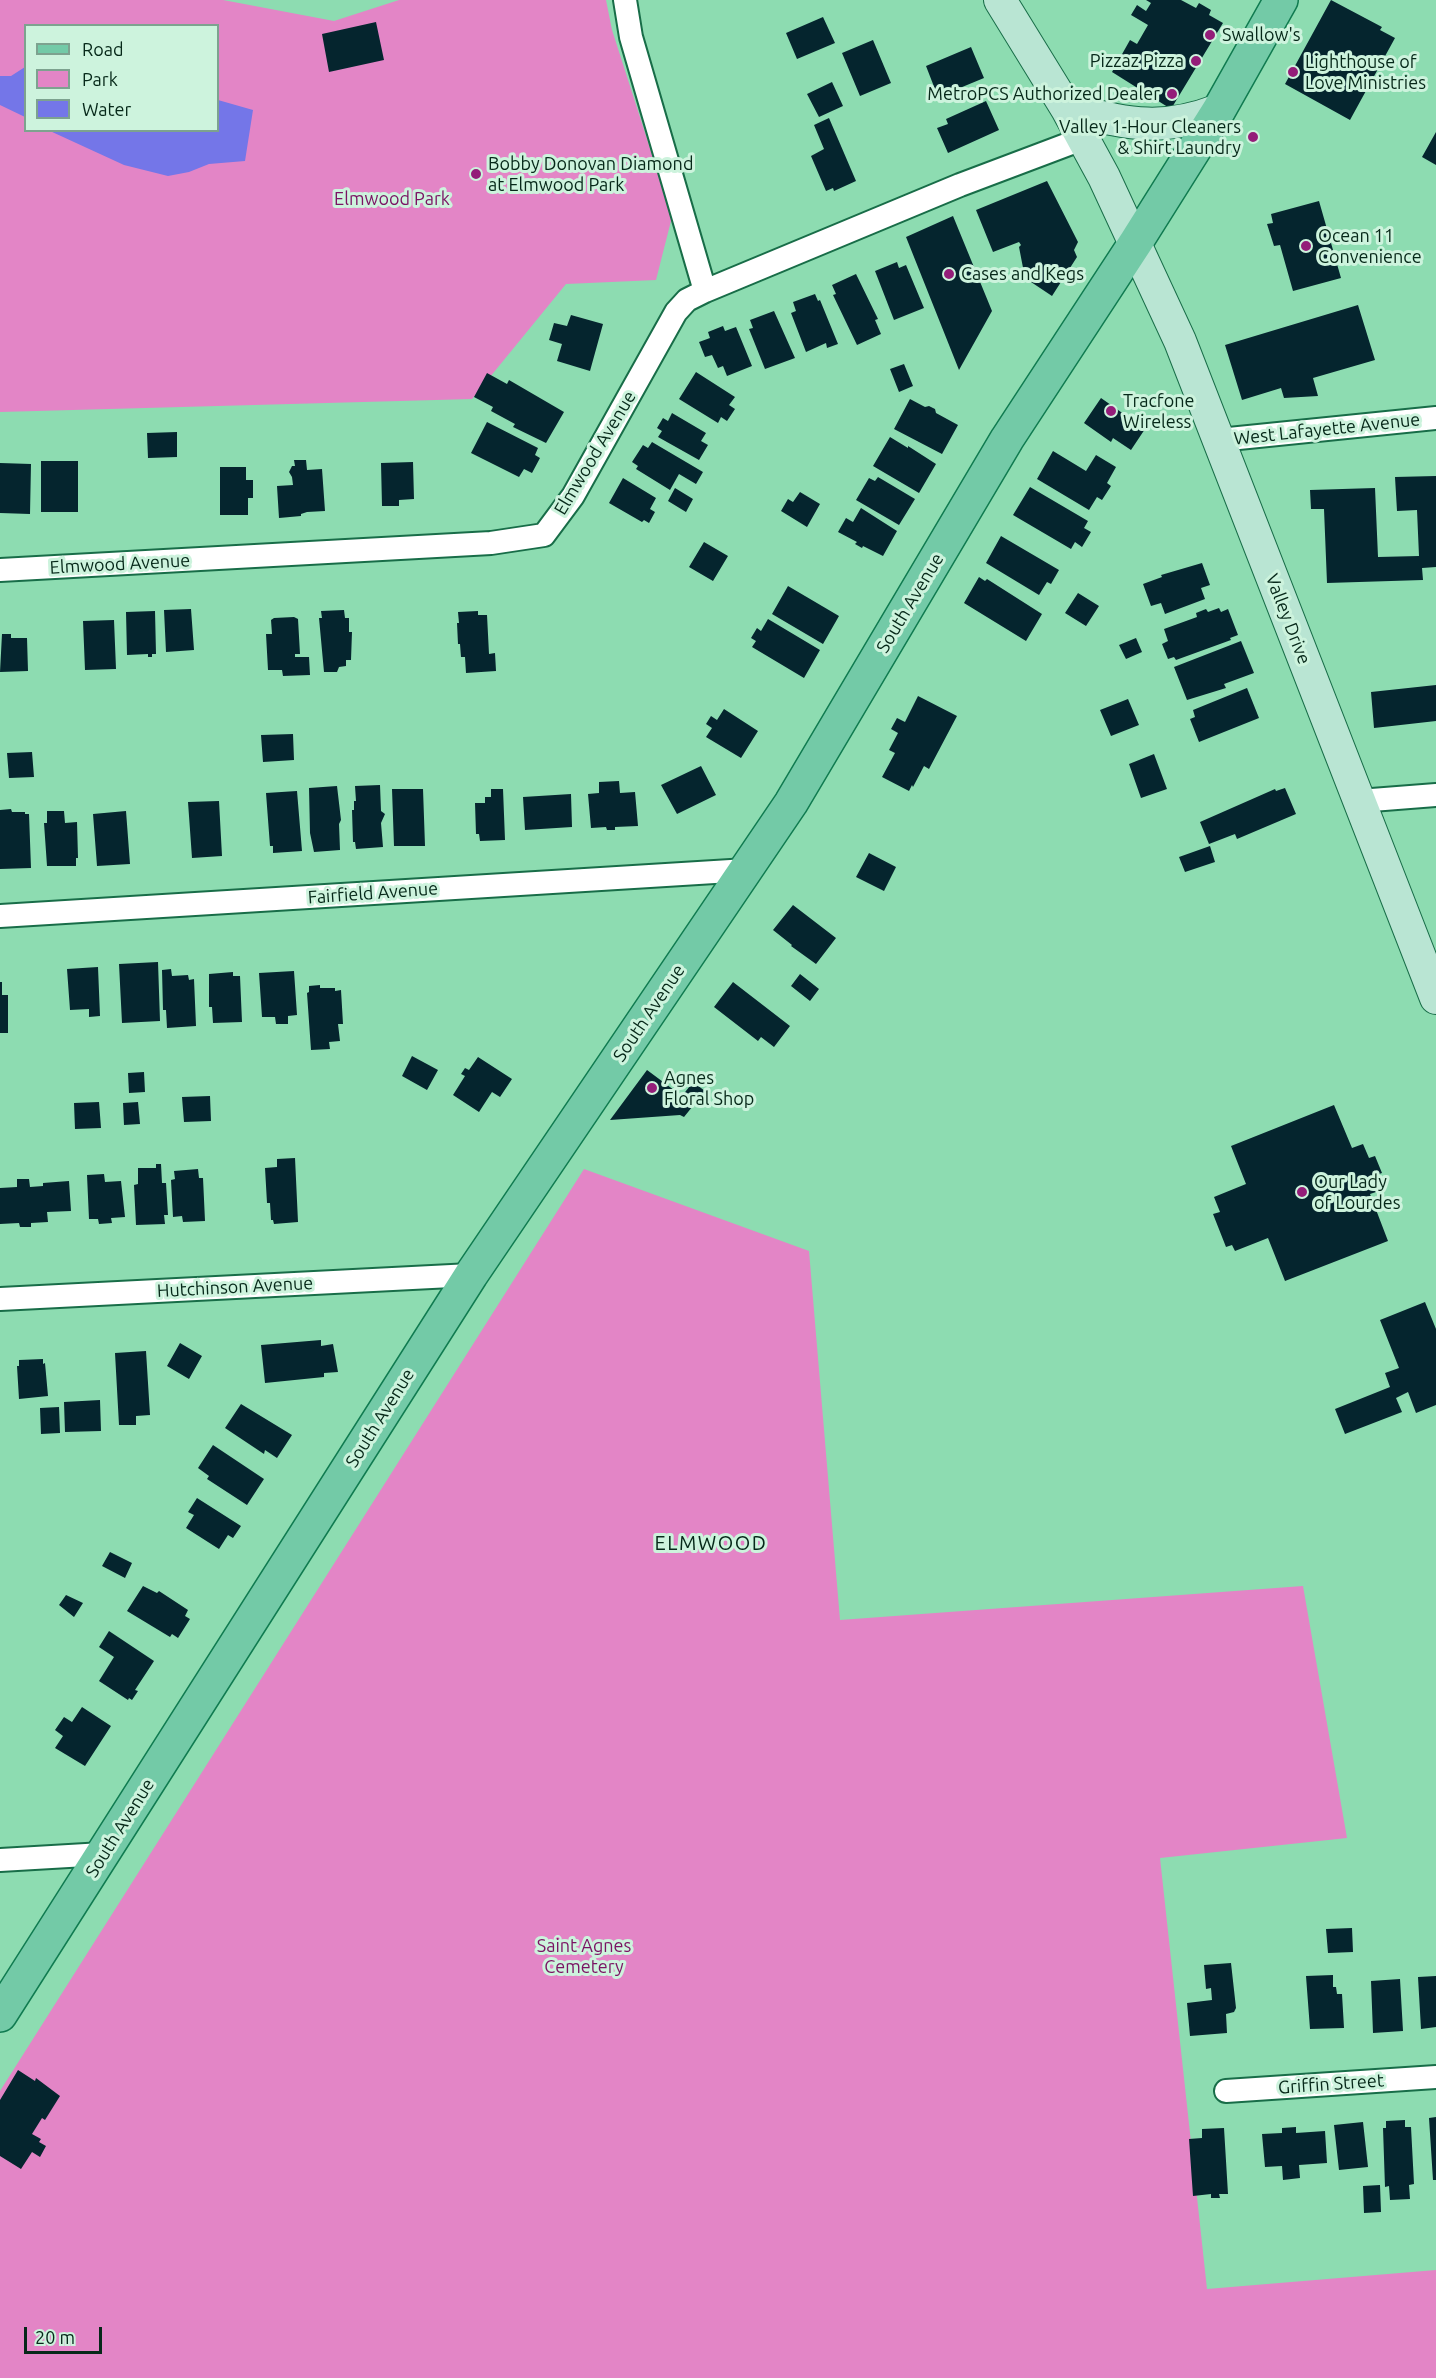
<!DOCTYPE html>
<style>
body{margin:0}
#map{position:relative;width:1436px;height:2378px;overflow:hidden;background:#8ddcb1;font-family:Ubuntu,sans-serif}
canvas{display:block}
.legend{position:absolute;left:24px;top:24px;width:195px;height:108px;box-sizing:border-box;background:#cdf3dd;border:2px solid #7da28f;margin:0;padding:8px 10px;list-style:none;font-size:18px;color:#062819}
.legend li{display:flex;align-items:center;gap:12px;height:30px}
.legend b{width:30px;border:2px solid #7da28f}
.scale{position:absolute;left:24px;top:2327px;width:78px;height:27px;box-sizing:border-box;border:3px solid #062819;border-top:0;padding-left:8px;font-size:18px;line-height:21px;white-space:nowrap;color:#062819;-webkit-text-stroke:4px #cdf3dd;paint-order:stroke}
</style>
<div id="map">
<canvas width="1436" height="2378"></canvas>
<ul class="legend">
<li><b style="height:8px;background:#73caa7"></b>Road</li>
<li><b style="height:16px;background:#e385c6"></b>Park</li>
<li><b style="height:16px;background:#7476e8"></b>Water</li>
</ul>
<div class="scale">20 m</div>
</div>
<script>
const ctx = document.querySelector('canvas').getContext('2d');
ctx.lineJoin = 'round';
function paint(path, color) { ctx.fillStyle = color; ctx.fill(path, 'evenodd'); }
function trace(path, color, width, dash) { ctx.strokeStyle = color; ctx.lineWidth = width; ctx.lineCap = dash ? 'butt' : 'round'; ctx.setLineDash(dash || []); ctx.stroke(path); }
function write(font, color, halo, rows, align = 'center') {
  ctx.font = font + ' Ubuntu,sans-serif'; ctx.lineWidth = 6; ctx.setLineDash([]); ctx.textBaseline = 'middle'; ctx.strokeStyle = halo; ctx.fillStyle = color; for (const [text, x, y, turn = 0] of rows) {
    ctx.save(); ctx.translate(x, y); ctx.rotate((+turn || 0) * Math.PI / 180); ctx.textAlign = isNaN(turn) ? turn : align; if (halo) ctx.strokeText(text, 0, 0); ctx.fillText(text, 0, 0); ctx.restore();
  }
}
const green = new Path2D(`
 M0,0H223L334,21L399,0H606L612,30L672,217L656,280L566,284L472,399L0,412ZM26,26H218V130H26Z
 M584,1169L809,1251L840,1620L1303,1586L1347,1838L1160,1858L1207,2289L1436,2270V2378H0V2091Z`);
const water = new Path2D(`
 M25,67V117L0,105V76H11Z
 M218,100L253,110L245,161L209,164L189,172L168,176L124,165L50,131L218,130Z`);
const building = new Path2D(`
 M1146,0H1181L1196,8L1199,3L1211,10L1209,15L1223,23L1171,109L1112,72L1130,40L1137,44L1148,25L1131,15L1137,5L1146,11L1151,3Z
 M1331,0L1382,27L1380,30L1395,38L1350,120L1285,84Z
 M823,17L835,43L797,59L786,33Z
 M376,22L384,60L329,72L322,34Z
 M873,40L891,83L860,96L842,53Z
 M971,47L984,78L938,97L926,66Z
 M832,82L843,106L819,117L807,94Z
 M986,101L999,130L948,153L937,128L948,124L946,119Z
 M829,118L856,181L834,191L833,188L826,191L811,156L824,149L814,125Z
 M1436,132V165L1422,157Z
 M1047,181L1078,242L1074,250L1077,257L1052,296L1025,278L1019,247L1021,245L1019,242L993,252L976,210Z
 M1319,201L1341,278L1293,291L1280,245L1274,246L1267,224L1273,223L1271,214Z
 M953,216L992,311L959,370L906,237Z
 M897,262L899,268L906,265L924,308L894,320L875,271Z
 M856,274L878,319L875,320L881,334L857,345L833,295L836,294L832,285Z
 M815,294L818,301L820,300L838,344L827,348L826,343L806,352L791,313L796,311L793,302Z
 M1358,305L1375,360L1313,378L1318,396L1284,398L1281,388L1242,400L1225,345Z
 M774,311L795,358L765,369L749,329L753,328L750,320Z
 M571,315L603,324L590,371L557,361L562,344L549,340L554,323L567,326Z
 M723,326L725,331L736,327L752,366L727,376L723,366L718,368L712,355L705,357L699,342L710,338L708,332Z
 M904,364L913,386L899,392L890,369Z
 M696,372L735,397L729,405L735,409L727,421L721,417L718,423L679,399Z
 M487,373L507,384L509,380L564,412L546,443L513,427L515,424L491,411L493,407L474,397Z
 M1101,398L1128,417L1131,414L1147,426L1131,450L1113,438L1111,442L1084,423Z
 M910,399L925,407L929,406L935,409L936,413L958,425L942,454L894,429Z
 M672,413L706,433L701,441L708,445L699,460L658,437L662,431L657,428L663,418L668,421Z
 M487,422L538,448L535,455L540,458L532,473L524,469L519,477L471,453Z
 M177,432V457L148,458L147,433Z
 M890,437L908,448V446L936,464L919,493L873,466Z
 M652,442L703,472L696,484L679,474L670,490L636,469L638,466L632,462L643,445L648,448Z
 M1053,451L1086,471L1096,455L1116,467L1107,483L1111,486L1102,500L1097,497L1089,510L1037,479Z
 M294,460H306L307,470L322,469L325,511L307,512L301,514V516L279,518L277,486L293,485L292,477L289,472L292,466H295Z
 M41,461H78V512H41Z
 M413,462L414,499L399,500V506H382L381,463Z
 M0,463L31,464L30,514L0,513Z
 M220,467H246V480H253V498H248V515H220Z
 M1436,476V567L1422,568L1423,580L1327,583L1324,509H1311L1310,490L1375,488L1378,557L1419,556L1417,510L1397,511L1395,477Z
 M878,477L915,499L899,525L856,500L869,478L875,481Z
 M623,478L656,498L650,509L655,512L649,523L644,520L642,522L609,503Z
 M1030,487L1088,521L1084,528L1091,532L1082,547L1075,542L1071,549L1013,515Z
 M675,488L693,499L686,512L668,501Z
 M800,492L820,504L807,527L781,511L788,499L793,502Z
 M861,508L897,531L883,556L863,546L862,548L855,544L857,542L838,532L846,518L853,522Z
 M1001,536L1059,570L1051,584L1047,582L1039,595L986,563Z
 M704,542L728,556L713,581L689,567Z
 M1202,563L1210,585L1201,588L1205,599L1165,614L1161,603L1151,606L1143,584L1162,577L1161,575Z
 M979,577L985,581L987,579L1042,614L1026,641L964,603Z
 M788,586L839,616L823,644L772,614Z
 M1078,593L1099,606L1086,626L1065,613Z
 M1219,608L1221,612L1228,609L1238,635L1230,638L1231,640L1176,660L1174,657L1168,659L1162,644L1168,641L1164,629L1197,617L1196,613L1206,609L1208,612Z
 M191,609L194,650L166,652L164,610Z
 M344,610L345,618H349V632H352L351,660H346V666L339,667L337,672H324L319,618H322L321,611Z
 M155,611L156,654H152V657H148V654L127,655L126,612Z
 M478,611V615H487L489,654L495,653L496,671L466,673L465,657H461L460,644H458L457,623H459L458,612Z
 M294,617L298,619L300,654H295V657H309L310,675L283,676L282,670H268L266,634H272L271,620L274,618Z
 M768,619L820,650L804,678L752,647L756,641L751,638L757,628L761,631Z
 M114,620L116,669L85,670L83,621Z
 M2,634H11V638H27L28,671L0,672Z
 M1136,638L1142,652L1126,659L1119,645Z
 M1241,641L1254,673L1224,684L1226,688L1187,700L1174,667Z
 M1436,685V721L1374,728L1371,692Z
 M1247,688L1259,718L1199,742L1190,719L1195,717L1193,710Z
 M918,696L957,716L929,769L924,766L913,787L912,785L909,791L882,777L895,753L889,750L898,733L891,729L897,718L905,722Z
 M1128,699L1139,725L1111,736L1100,710Z
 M724,709L758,731L741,758L706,737L712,728L706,724L711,716L717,720Z
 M293,734L294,760L263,762L261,735Z
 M32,752L34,777L9,778L7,753Z
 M1154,754L1167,789L1141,798L1129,764Z
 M701,766L716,795L677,814L661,785Z
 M619,781L620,793L635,792L638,826L615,827V830H607L606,827L591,828L588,794L599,793V782Z
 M380,785L381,811L385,814L381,823L383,847L356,849L355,842H353L352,810H354V801H356L355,786Z
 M337,786L341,820L339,824L340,850L314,852L310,833L309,788Z
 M1285,788L1296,814L1237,839L1235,834L1209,844L1200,822L1275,789L1276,791Z
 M392,789H423L425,846H394Z
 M491,789H503L505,840L480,841L479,834H476L475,803H485V797H491Z
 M297,791L302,851L273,853V846H270L266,793Z
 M571,794L572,827L525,830L523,797Z
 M219,801L222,856L192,858L188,802Z
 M11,809L12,812H25V814H29L31,868L0,869V810Z
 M47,811H64L65,823L77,822L78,858H76V866H47L44,823H47Z
 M126,811L130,864L97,866L93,814Z
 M1210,846L1215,862L1185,872L1179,857Z
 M869,853L896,867L884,891L856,877Z
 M793,905L836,938L816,964L791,946L792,945L773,930Z
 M158,962L160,1021L122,1023L119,964Z
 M98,967L100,1016L89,1017V1009L70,1010L67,969Z
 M171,969L172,976L188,975L189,980L194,979L196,1026L167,1028L166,1010H163L162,970Z
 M294,971L297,1015L288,1016V1024H276L275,1017H262L259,973Z
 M233,972V976H240L242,1022L213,1023L212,1007H209V974Z
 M800,974L819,989L810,1001L791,986Z
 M0,982H2V995H8V1033H0Z
 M733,982L790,1026L774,1047L761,1037L758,1041L714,1007Z
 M320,985V988H335V991L341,990L343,1024H338L340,1041L329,1042L330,1049L311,1050L307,993L309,992V986Z
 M412,1056L438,1070L427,1090L402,1076Z
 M478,1057L512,1079L500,1097L492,1092L479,1112L453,1095L465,1076L461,1074L465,1068L469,1070Z
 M647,1070L682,1096L693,1082L705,1091L684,1117L680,1115L610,1120Z
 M144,1072L145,1092L129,1093L128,1073Z
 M210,1096L211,1121L184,1122L182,1097Z
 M99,1102L101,1128L75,1129L74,1103Z
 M138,1102L140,1124L124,1125L123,1103Z
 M1334,1105L1352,1148L1363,1144L1369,1158L1375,1156L1382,1173L1376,1175L1382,1190L1370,1194L1388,1241L1285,1281L1268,1238L1235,1251L1232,1245L1226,1247L1213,1214L1220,1212L1214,1197L1246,1184L1231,1146Z
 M295,1158L298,1222L274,1224L273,1220H271L270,1203H267L265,1168L277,1167V1159Z
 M156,1164H161L162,1183H166L168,1215H164L165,1224L136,1225L134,1185L138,1184V1168H156Z
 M198,1169L199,1178H203L205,1221L183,1222L182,1216L173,1217L171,1180L175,1179L174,1171Z
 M104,1174L105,1182L121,1181L125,1217L111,1218L112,1223L99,1224L98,1219H89L87,1175Z
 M17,1179H29L30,1187L43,1186V1183L69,1181L71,1211L47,1212L48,1222L31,1223V1227H20L19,1223L0,1224V1188L17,1187Z
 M1425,1302L1436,1329V1405L1416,1413L1408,1392L1396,1398L1402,1412L1345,1434L1335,1409L1390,1387L1385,1373L1399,1368L1380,1320Z
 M321,1340V1346L333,1344L338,1372L324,1373V1377L265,1383L261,1345Z
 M180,1343L202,1356L189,1379L167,1366Z
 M146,1351L150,1415L136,1416V1425H119L115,1353Z
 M43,1359V1364L45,1363L48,1396L19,1399L17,1366H19V1360Z
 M100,1400L101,1431L65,1432L64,1402Z
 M241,1404L292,1435L277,1458L265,1450L264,1454L225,1428Z
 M59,1407L60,1433L41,1434L40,1408Z
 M213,1445L264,1479L247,1505L207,1479L209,1476L198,1468Z
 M197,1498L241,1526L233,1538L228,1535L219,1549L186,1528L194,1515L188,1512Z
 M110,1552L132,1563L125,1578L102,1566Z
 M143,1586L157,1593L159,1591L188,1610L185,1616L190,1619L178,1638L172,1634L170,1637L127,1611Z
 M66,1595L83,1603L74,1617L59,1605Z
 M109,1631L154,1661L135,1690L138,1691L132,1700L129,1698L128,1700L99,1681L114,1657L99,1647Z
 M82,1707L111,1726L85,1766L55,1748L63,1736L55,1730L64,1717L72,1722Z
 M1352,1928L1353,1952L1328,1953L1326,1929Z
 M1231,1963L1236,2008L1234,2012L1226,2014L1227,2033L1190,2036L1187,2003L1212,2000L1211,1988L1206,1989L1204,1965Z
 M1333,1975V1987H1336L1337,1994H1342L1344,2028L1310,2029L1306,1976Z
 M1436,1976V2027L1421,2029L1418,1977Z
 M1400,1979L1403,2031L1373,2033L1371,1981Z
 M18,2070L35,2081L36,2078L60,2096L45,2120L42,2118L32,2134L41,2139L39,2142L46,2146L40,2157L32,2152L21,2169L0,2156V2100Z
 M1436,2117V2180H1433L1429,2118Z
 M1405,2120V2127H1411L1414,2184L1409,2185L1410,2199L1390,2200L1389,2186L1385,2187L1383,2128H1386V2121Z
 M1363,2122L1368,2167L1339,2170L1334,2125Z
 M1296,2127V2133L1325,2131L1327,2163L1299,2165L1300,2178L1283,2180L1282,2166L1265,2167L1262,2134L1282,2133V2128Z
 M1224,2128L1228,2194H1219L1220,2198H1211V2194L1193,2196L1189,2139L1202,2138V2129Z
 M1380,2185L1381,2212L1364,2213L1363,2186Z`);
const street = new Path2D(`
 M625,0L631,37L705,291
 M1219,440L1436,418
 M0,570L491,543L544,535L573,496L676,312L687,300L705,291L960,185L1082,139
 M1359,801L1436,795
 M0,916L747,870
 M0,1299L471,1275
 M0,1860L103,1854
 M1226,2091L1436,2077`);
const secondary = new Path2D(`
 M1000,0L1067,109L1104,177L1180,341L1436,998
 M1067,109C1127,123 1159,133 1219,110`);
const primary = new Path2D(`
 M0,2015L471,1275L791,803L1007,439L1136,242L1219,110L1281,0`);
const markers = [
 [1210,35,6,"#941d79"],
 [1196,61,6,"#941d79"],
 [1293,72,6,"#941d79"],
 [1172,94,6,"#941d79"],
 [1253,137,6,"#941d79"],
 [476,174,6,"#941d79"],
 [1306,246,6,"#941d79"],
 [949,274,6,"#941d79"],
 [1111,411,6,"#941d79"],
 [652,1088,6,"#941d79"],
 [1302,1192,6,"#941d79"]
];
const poiNames = [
 ["Swallow's",1222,35],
 ["Pizzaz Pizza",1184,61,"right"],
 ["Lighthouse of",1305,62],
 ["Love Ministries",1305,83],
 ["MetroPCS Authorized Dealer",1160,94,"right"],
 ["Valley 1-Hour Cleaners",1241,127,"right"],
 ["& Shirt Laundry",1241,148,"right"],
 ["Bobby Donovan Diamond",488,164],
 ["at Elmwood Park",488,185],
 ["Ocean 11",1318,236],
 ["Convenience",1318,257],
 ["Cases and Kegs",961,274],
 ["Tracfone",1123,401],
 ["Wireless",1123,422],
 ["Agnes",664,1078],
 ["Floral Shop",664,1099],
 ["Our Lady",1314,1182],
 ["of Lourdes",1314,1203]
];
const parkNames = [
 ["Elmwood Park",392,199],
 ["Saint Agnes",584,1946],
 ["Cemetery",584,1967]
];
const streetNames = [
 ["West Lafayette Avenue",1327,429,-6],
 ["Elmwood Avenue",595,453,-59],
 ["Elmwood Avenue",120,564,-3],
 ["South Avenue",910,603,-59],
 ["Valley Drive",1288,619,69],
 ["Fairfield Avenue",373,893,-4],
 ["South Avenue",649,1013,-56],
 ["Hutchinson Avenue",235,1287,-3],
 ["South Avenue",380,1418,-58],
 ["South Avenue",120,1828,-58],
 ["Griffin Street",1331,2084,-4]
];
const neighbourhoodNames = [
 ["ELMWOOD",711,1543]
];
paint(green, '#e385c6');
paint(water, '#7476e8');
paint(building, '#05252e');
trace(street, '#186d48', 26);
trace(secondary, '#186d48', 34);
trace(primary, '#107b50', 36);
trace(street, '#fff', 22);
trace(secondary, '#b9e5d3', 32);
trace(primary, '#73caa7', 33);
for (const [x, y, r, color] of markers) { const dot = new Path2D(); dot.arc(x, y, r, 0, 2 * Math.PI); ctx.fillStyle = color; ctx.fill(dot); trace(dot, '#cdf3dd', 2); }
write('18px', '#062819', '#cdf3dd', poiNames, 'left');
write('18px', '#7a1363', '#cdf3dd', parkNames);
write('18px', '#062819', '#cdf3dd', streetNames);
ctx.letterSpacing = '1.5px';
write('20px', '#062819', '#cdf3dd', neighbourhoodNames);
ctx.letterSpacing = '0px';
</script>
